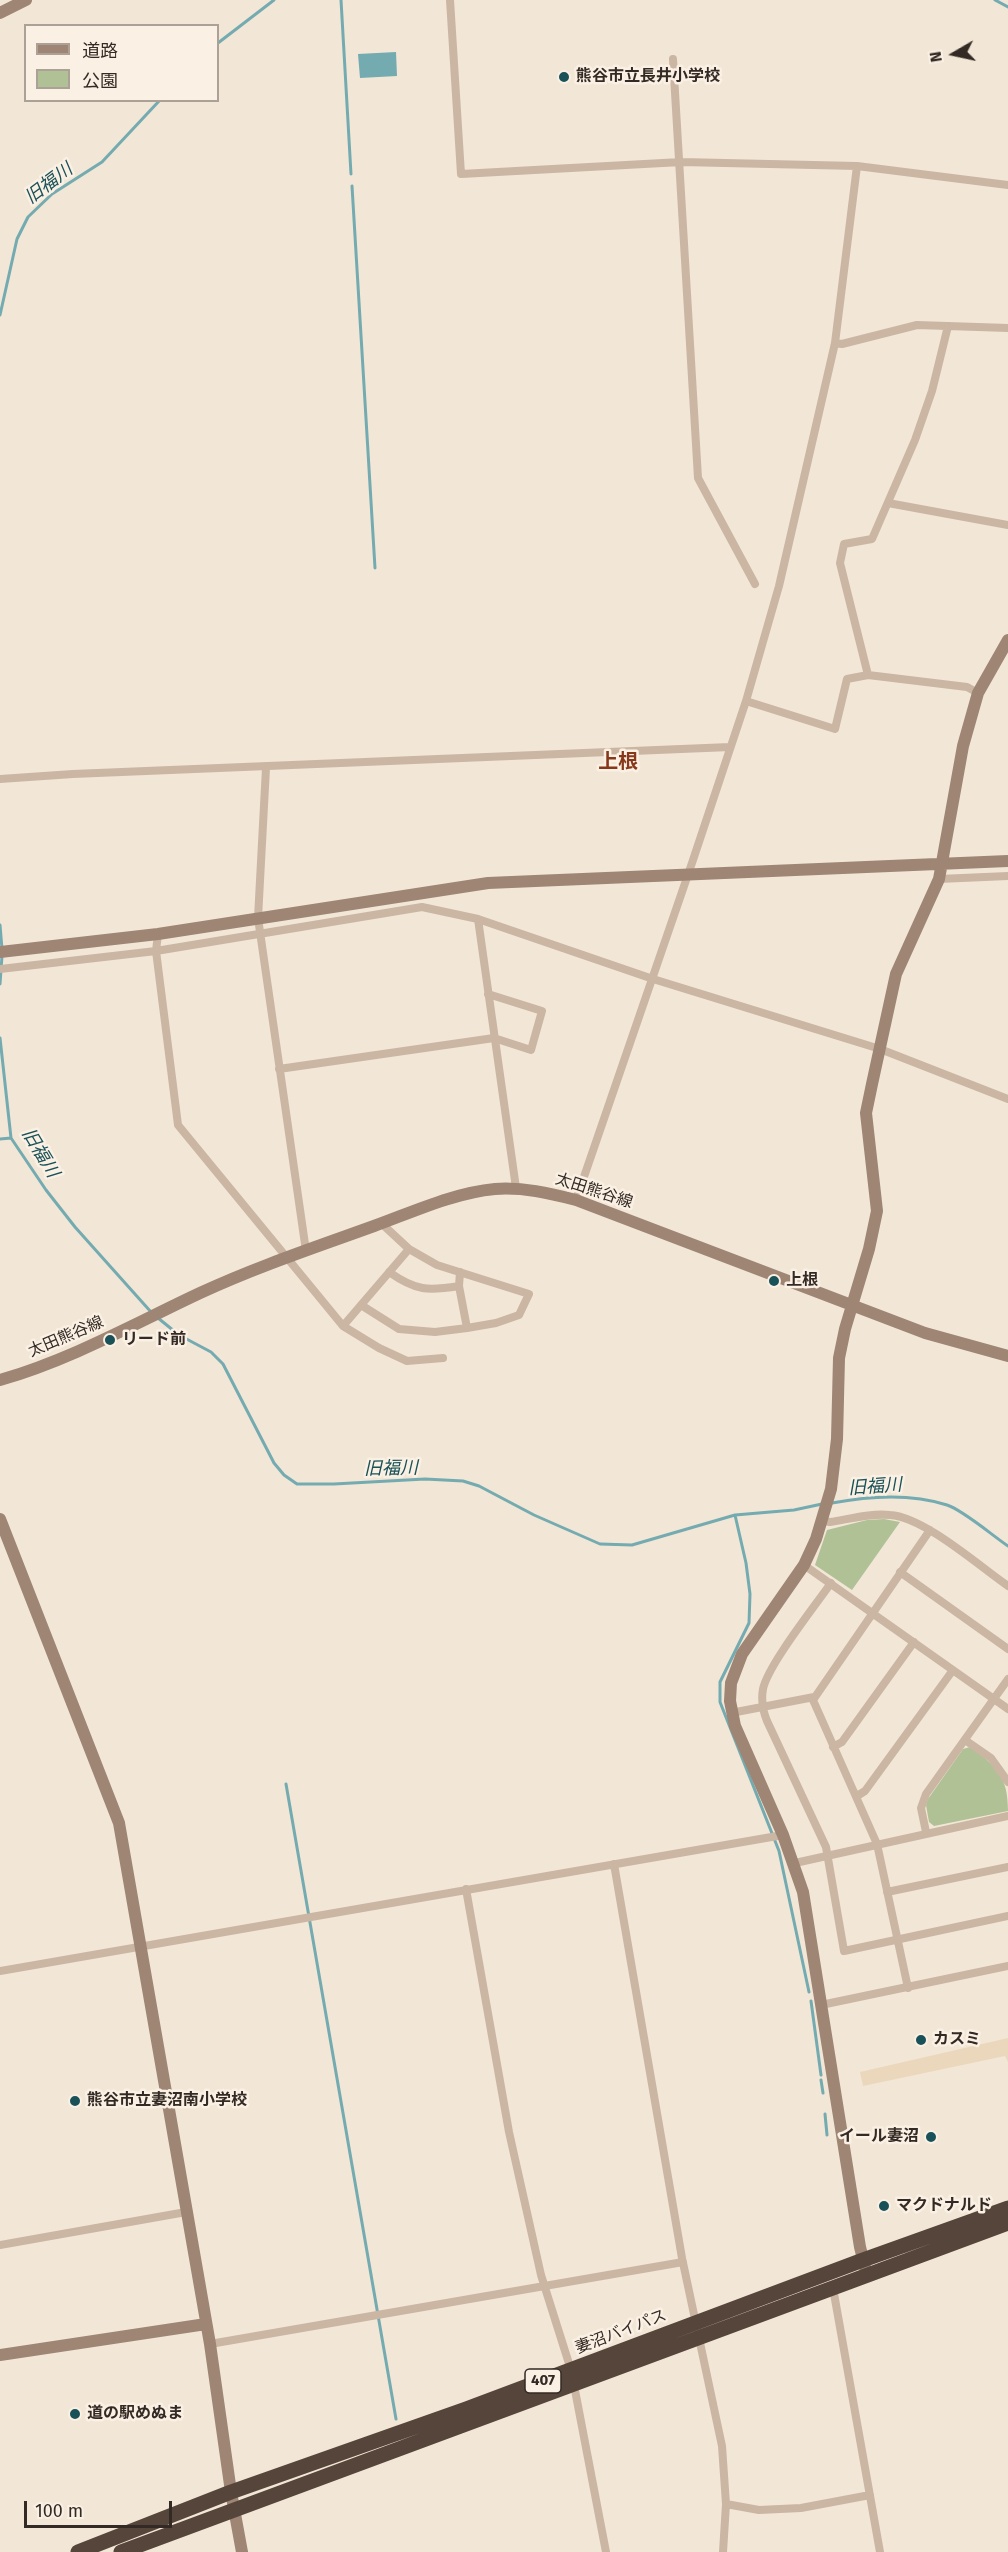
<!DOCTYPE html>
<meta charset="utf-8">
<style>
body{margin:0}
#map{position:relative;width:1008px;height:2552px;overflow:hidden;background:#f2e6d6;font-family:"Fira Sans","Noto Sans JP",sans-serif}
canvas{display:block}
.legend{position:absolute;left:24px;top:24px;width:195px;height:78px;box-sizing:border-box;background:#faf0e3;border:2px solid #aba197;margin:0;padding:8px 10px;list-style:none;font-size:18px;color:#342a25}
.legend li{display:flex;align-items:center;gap:12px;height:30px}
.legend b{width:30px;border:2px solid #aba197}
.north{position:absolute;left:924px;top:24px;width:60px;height:60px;-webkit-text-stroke:4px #faf0e3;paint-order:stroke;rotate:261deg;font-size:16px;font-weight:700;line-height:24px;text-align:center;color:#342a25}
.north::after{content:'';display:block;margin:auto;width:21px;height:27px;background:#342a25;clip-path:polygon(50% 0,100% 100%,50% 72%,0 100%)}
.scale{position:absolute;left:24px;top:2501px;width:148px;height:27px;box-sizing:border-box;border:3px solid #342a25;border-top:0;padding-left:8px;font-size:18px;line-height:21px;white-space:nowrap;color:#342a25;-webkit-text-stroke:4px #faf0e3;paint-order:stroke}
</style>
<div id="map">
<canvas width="1008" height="2552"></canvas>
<ul class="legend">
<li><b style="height:8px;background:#9e8574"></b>道路</li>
<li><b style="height:16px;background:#b1c196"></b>公園</li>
</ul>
<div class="north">N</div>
<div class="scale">100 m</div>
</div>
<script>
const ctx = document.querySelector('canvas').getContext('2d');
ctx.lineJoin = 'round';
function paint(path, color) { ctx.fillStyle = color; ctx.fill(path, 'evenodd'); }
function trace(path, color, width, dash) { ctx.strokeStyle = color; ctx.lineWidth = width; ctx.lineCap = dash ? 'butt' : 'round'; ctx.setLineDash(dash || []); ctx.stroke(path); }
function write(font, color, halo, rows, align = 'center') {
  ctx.font = font + ' "Fira Sans","Noto Sans JP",sans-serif'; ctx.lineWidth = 5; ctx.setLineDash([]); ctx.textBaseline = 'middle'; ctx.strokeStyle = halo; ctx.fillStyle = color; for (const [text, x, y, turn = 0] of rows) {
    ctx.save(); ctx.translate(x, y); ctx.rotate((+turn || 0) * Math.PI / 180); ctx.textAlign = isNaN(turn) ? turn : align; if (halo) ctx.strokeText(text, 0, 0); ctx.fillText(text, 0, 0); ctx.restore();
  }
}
const green = new Path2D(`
 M884,1519L900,1522L852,1590L815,1565L827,1530L867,1520Z
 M970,1747C997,1766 1008,1777 1008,1811L934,1826L929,1822L926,1805L928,1799L963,1749Z`);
const plaza = new Path2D(`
 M1008,2038V2062L1005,2056L863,2086L860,2072Z`);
const water = new Path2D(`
 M396,52L397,76L360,78L358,54Z`);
const stream = new Path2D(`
 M341,0L351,174
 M995,0L1008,7
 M218,43L274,0
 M352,186L375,568
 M0,315L17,239L28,217L52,194L102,162L160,100
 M0,925L2,949
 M0,984L2,956
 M0,1038L11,1138L46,1190L75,1227L151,1312
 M0,1139L11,1138
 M158,1318L179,1335L211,1352L223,1364L274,1463L284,1475L297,1484H334L425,1479L463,1481L479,1486L534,1515L600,1544L632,1545L735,1515L794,1510L822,1504
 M832,1503C869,1496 910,1493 947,1505C963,1510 993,1536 1008,1546
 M735,1515L746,1563L750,1594L749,1623L720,1682V1702L779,1851L809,1992
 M286,1784L396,2419
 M811,2001L821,2075
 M821,2080L823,2093
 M825,2114L827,2135`);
const street = new Path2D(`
 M450,0L461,174L681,162L857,166L1008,185
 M673,59L698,478L755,584
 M835,343L842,344L917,325L1008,328
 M888,503L1008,525
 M868,675L840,563L844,544L872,539L915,440L932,391L948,326
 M746,701L835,729L847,679L868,675L967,687L978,693
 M266,768L258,918L306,1251
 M0,779L73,774L730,747
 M939,879L1008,876
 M478,919L516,1188
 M158,934L156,951L178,1125L343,1326L379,1348L407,1361L443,1358
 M0,969L156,951L422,907L478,919L653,979L880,1049L1008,1099
 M279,1069L494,1038L531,1050L542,1011L488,994
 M576,1200L693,860L746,701L779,586L835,343L857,166
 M381,1223L409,1249L437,1265L529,1294L519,1315L496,1323L467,1328
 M389,1272C416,1291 428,1291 459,1286
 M361,1305L399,1329L435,1332L467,1328L459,1286L460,1272
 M343,1326L409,1249
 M822,1521L830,1522C850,1519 870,1513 890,1515C924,1517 979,1566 1008,1586
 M804,1565L1008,1709
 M900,1572L1008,1649
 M831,1583C815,1606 768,1665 763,1689C761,1700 763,1711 767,1721L826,1847L844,1951L1008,1916
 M731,1713L814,1697
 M965,1740L991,1758L1008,1782
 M833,1747L842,1742L914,1642
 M857,1796L865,1791L953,1670
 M926,1832L921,1808L926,1794L1008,1679
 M795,1863L1008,1816
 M614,1864L682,2258L722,2446L726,2504L723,2552
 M466,1889L509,2132L541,2275L571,2370
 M887,1892L1008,1867
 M0,1971L783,1835
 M908,1988L877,1844L813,1700L930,1530
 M821,2005L1008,1966
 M0,2245L186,2212
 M833,2288L880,2552
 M210,2344L683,2262
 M574,2385L606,2552
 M726,2504L759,2510L801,2508L870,2495`);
const secondary = new Path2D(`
 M0,13L26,0
 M0,952L158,934L488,883L1008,861
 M0,1380C70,1360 134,1324 200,1293C256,1267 316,1247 374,1226C413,1212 453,1193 495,1189C523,1187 549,1193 576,1200L925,1333L1008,1356
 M0,1519L119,1823L210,2344L231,2492L242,2552
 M867,2275L860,2247L803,1892L783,1835L735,1726L730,1701L731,1683L742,1654L804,1565L816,1539L831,1489L837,1439L839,1358L845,1329L869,1249L877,1211L866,1113L872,1084L896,974L939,879L963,746L978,693L1008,640
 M0,2355L206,2324`);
const highway = new Path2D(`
 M78,2552L231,2492L466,2409L863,2260L1008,2208
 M121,2552L1008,2223`);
const markers = [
 [564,77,6,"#195158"],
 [774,1281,6,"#195158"],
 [110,1340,6,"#195158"],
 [921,2040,6,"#195158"],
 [75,2101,6,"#195158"],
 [931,2137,6,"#195158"],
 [884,2206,6,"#195158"],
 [75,2414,6,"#195158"]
];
const shields = [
 [543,2381,36]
];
const shieldNames = [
 ["407",543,2381]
];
const poiNames = [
 ["熊谷市立長井小学校",576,77],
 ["上根",786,1281],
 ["リード前",122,1340],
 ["カスミ",933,2040],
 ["熊谷市立妻沼南小学校",87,2101],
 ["イール妻沼",919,2137,"right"],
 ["マクドナルド",896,2206],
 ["道の駅めぬま",87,2414]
];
const streetNames = [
 ["太田熊谷線",594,1191,18],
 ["太田熊谷線",66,1337,-23],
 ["妻沼バイパス",621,2332,-21]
];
const waterNames = [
 ["旧福川",49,184,-37],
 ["旧福川",40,1153,59],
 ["旧福川",391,1469,-1],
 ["旧福川",875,1487,-4]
];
const quarterNames = [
 ["上根",618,762]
];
paint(green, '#b1c196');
paint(plaza, '#ebd8bc');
paint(water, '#74abb0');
trace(stream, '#74abb0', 3);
trace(street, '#cab6a2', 8);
trace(secondary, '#9e8574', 12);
trace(highway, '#56453b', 15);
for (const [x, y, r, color] of markers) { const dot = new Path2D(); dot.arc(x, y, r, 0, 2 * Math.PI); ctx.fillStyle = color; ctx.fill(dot); trace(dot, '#faf0e3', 2); }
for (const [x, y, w] of shields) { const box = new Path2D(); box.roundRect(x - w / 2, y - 12, w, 24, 4.5); ctx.fillStyle = '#faf0e3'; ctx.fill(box); trace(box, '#342a25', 1.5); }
write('bold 15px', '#342a25', null, shieldNames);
write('bold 16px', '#342a25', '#faf0e3', poiNames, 'left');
write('16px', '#342a25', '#faf0e3', streetNames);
write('italic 18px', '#195158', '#faf0e3', waterNames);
write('bold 20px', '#87381a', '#faf0e3', quarterNames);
</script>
